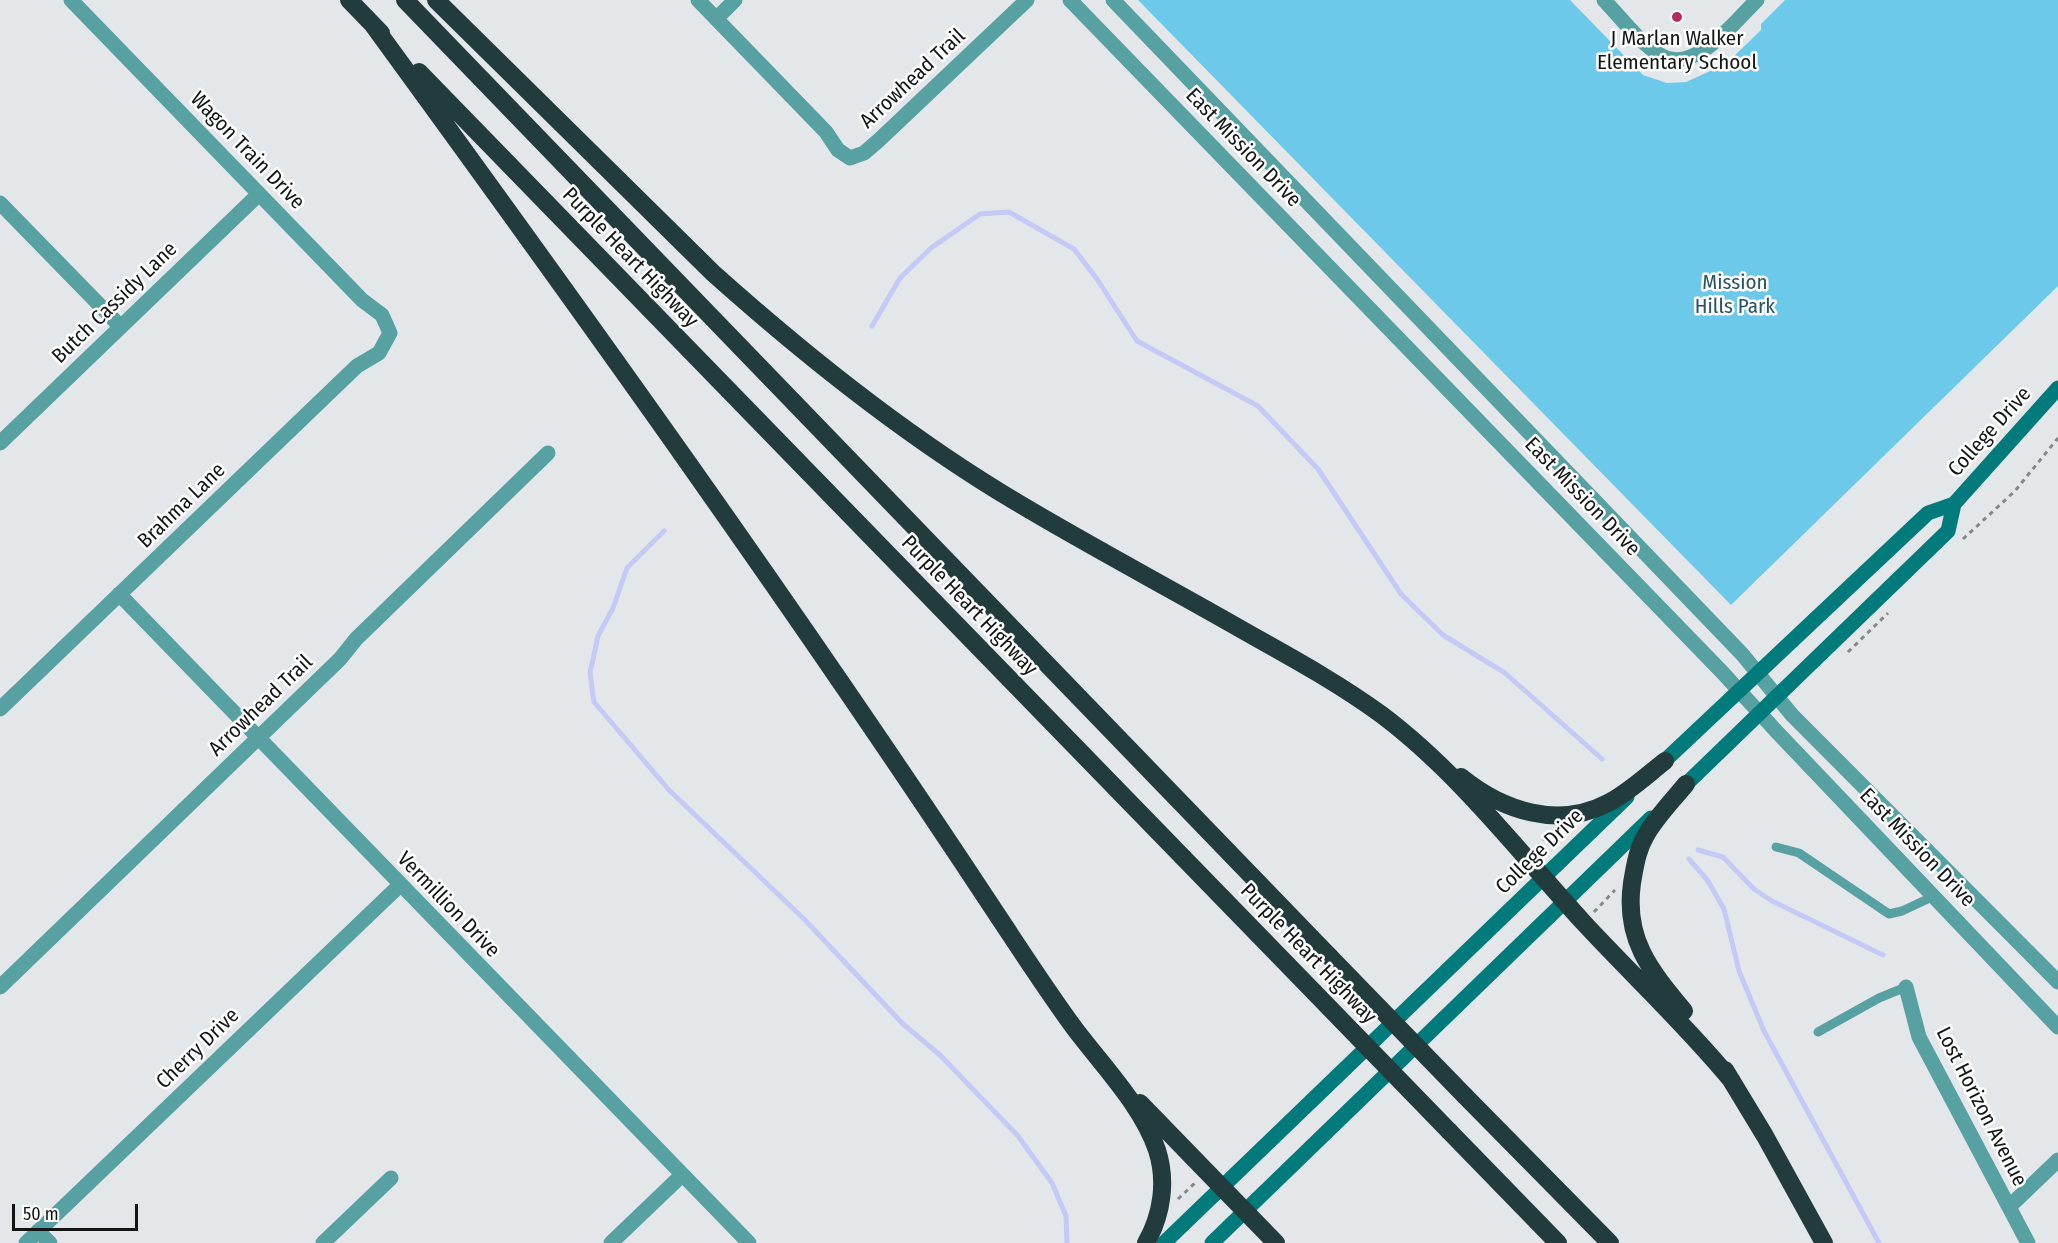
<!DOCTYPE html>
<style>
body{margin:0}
#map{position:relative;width:2058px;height:1243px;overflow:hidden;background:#e3e7e9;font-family:"Fira Sans Condensed",sans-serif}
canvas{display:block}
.scale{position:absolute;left:12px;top:1204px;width:126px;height:27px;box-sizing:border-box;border:3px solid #131515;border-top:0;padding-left:8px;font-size:18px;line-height:21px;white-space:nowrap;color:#131515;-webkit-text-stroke:4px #fff;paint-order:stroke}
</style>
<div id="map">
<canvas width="2058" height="1243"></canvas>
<div class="scale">50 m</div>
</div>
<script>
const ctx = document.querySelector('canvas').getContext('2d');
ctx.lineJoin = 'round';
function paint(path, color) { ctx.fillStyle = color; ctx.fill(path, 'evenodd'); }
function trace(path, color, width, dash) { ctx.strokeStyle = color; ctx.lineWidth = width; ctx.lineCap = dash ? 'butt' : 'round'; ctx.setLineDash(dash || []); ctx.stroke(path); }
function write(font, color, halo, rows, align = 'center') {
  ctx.font = font + ' "Fira Sans Condensed",sans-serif'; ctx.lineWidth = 5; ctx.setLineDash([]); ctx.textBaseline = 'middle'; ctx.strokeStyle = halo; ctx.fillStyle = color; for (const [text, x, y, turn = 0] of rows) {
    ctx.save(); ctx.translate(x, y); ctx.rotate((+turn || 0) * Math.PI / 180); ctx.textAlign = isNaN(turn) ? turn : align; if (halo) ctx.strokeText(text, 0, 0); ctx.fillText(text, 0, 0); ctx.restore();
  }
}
const green = new Path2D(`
 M1138,0H1570L1643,75L1667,83L1686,82L1726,64L1761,30V24L1785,0H2058V286L1731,605Z`);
const stream = new Path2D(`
 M872,326L900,278L931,248L980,214L1009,212L1074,249L1097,279L1137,341L1258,406L1318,469L1401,594L1443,635L1505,673L1602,759
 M664,531L627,568L613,608L598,636L590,673L594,702L669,790L804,919L903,1024L940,1055L1018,1136L1052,1183L1066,1216L1067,1243
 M1698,850L1723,857L1754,889L1772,901L1883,955
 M1689,859L1708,881L1724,909L1739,971L1764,1031L1879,1243`);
const path = new Path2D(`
 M1963,539L2015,491L2058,438
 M1848,652L1888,613
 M1537,847L1551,832
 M1594,912L1615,890
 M1178,1199L1195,1183`);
const service = new Path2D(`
 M1776,847L1799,853L1889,914L1902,911L1934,896
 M1818,1032L1879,998L1906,987`);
const minor = new Path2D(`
 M698,0L826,132L838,150L850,158L864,153L878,141L1027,0
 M1604,0C1621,18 1639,42 1660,55C1694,76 1734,22 1757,0
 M716,19L735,0
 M0,203L121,327
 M0,443L259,194
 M119,594L749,1243
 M0,709L357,366L379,353L390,333L382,315L362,300L71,0
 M0,987L340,659L356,639L548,453
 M1906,987L1919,1037L2028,1243
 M2009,1207L2058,1160
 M38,1231L50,1243
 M26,1243L400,885
 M323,1243L391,1178
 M611,1243L682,1175`);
const tertiary = new Path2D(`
 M1070,0L1722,672L1777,732L2058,1027
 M1113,0L1742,654L1792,715L2058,982`);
const secondary = new Path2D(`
 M1657,768L1928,513L1954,504L2058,388
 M1679,791L1948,531L1954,504
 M1164,1243L1627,797
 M1212,1243L1651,818`);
const motorway = new Path2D(`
 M349,0L381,33
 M405,0L1330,957
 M436,0L713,273C808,358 908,438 1018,503C1095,549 1175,591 1253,636C1296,660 1341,685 1382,715C1459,773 1519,852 1583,922C1633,976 1686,1025 1732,1081
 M373,25C586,317 797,611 996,913C1022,952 1047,991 1075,1029C1103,1066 1142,1106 1157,1150C1167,1181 1162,1215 1146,1243
 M419,72L1314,992
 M1461,777C1503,811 1558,829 1608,803C1628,793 1647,775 1665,761
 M1684,1011C1650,970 1624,939 1632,883C1635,866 1637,850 1646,835C1657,816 1673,800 1686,784
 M1725,1070L1765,1136L1824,1243
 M1465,1096L1610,1243
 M1140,1103L1276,1243
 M1449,1131L1558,1243`);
const motorwayBridge = new Path2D(`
 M1330,957L1465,1096
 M1314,992L1449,1131`);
const markers = [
 [1677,17,6,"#b62a61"]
];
const poiNames = [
 ["J Marlan Walker",1677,39],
 ["Elementary School",1677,63]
];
const streetNames = [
 ["Arrowhead Trail",913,79,-43],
 ["East Mission Drive",1243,148,46],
 ["Wagon Train Drive",247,151,46],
 ["Purple Heart Highway",630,258,46],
 ["Butch Cassidy Lane",115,303,-44],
 ["College Drive",1990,432,-48],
 ["East Mission Drive",1582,497,46],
 ["Brahma Lane",182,506,-44],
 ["Purple Heart Highway",969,606,46],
 ["Arrowhead Trail",261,706,-44],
 ["East Mission Drive",1917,848,46],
 ["College Drive",1540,852,-44],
 ["Vermillion Drive",448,905,46],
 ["Purple Heart Highway",1308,954,46],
 ["Cherry Drive",198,1049,-44],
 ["Lost Horizon Avenue",1981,1107,63]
];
const parkNames = [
 ["Mission",1735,283],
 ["Hills Park",1735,307]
];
paint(green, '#6dc9ea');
trace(stream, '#c4c9f6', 5);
trace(path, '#858889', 3, [4.5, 4.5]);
trace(service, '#57a1a2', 9);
trace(minor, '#57a1a2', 15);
trace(tertiary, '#57a1a2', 15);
trace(secondary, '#017a7c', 15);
trace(motorway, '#223c3d', 18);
trace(motorwayBridge, '#223c3d', 18);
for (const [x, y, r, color] of markers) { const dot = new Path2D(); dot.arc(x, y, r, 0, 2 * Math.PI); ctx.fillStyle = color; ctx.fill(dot); trace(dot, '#fff', 2); }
write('21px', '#131515', '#fff', poiNames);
write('21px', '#131515', '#fff', streetNames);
write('21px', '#285362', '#fff', parkNames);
</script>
